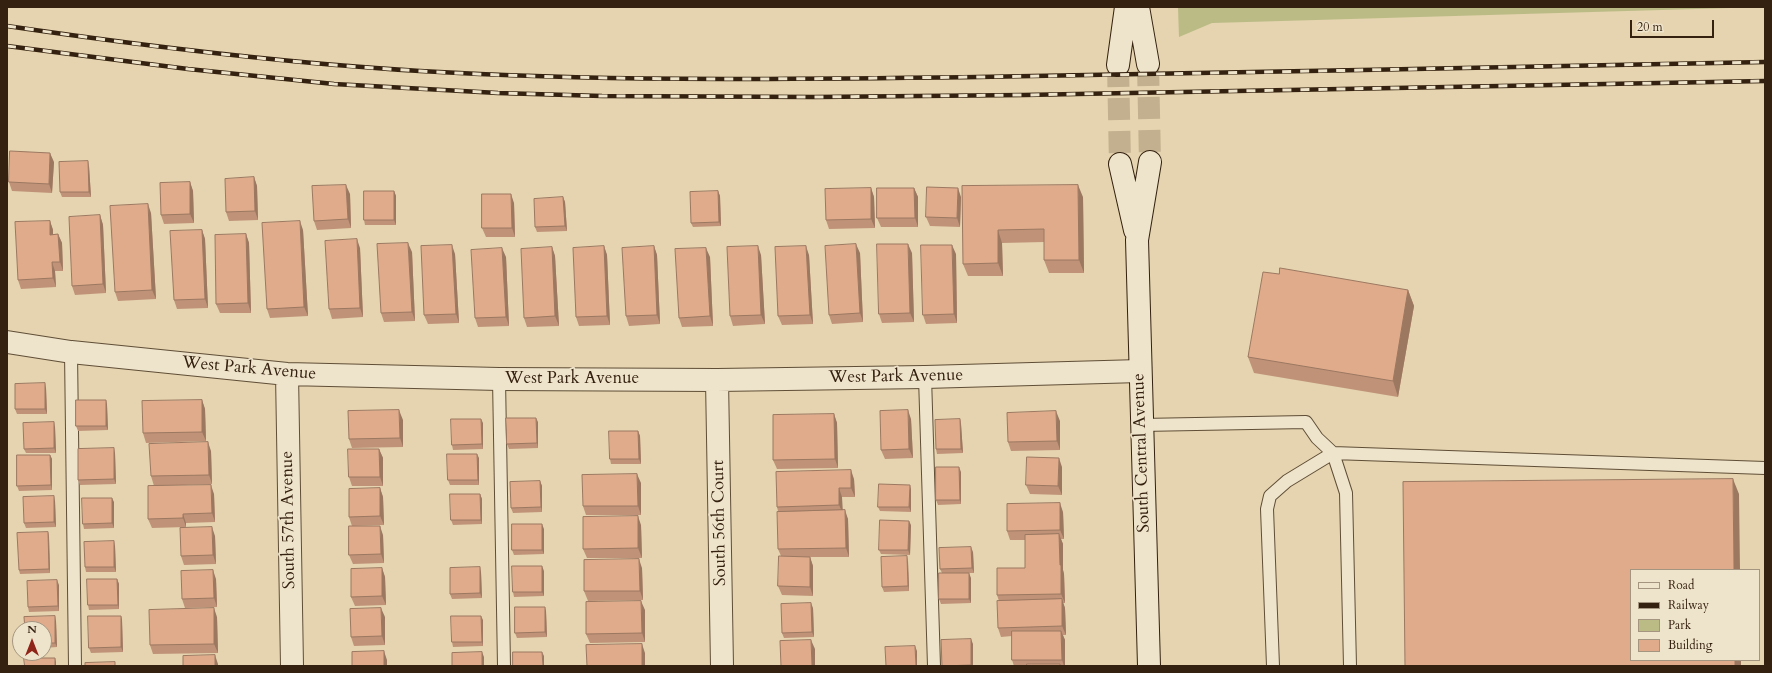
<!DOCTYPE html>
<style>
body{margin:0}
#map{position:relative;width:1772px;height:673px;overflow:hidden;background:#e5d4af;font-family:Cardo,serif}
canvas{display:block}
.frame{position:absolute;inset:0;border:8px solid #34210f;pointer-events:none}
.legend{position:absolute;left:1630px;top:569px;width:130px;height:92px;box-sizing:border-box;background:#eee3cb;border:1px solid #a49580;margin:0;padding:5px 7px;list-style:none;font-size:12px;color:#34210f}
.legend li{display:flex;align-items:center;gap:8px;height:20px}
.legend b{width:20px;border:1px solid #a49580}
.north{position:absolute;left:12px;top:621px;width:40px;height:40px;box-sizing:border-box;background:#eee3cb;border:1px solid #a49580;border-radius:50%;rotate:0deg;font-size:11px;font-weight:700;line-height:16px;text-align:center;color:#34210f}
.north::after{content:'';display:block;margin:auto;width:14px;height:18px;background:#8f2418;clip-path:polygon(50% 0,100% 100%,50% 72%,0 100%)}
.scale{position:absolute;left:1630px;top:20px;width:84px;height:18px;box-sizing:border-box;border:2px solid #34210f;border-top:0;padding-left:5px;font-size:12px;line-height:14px;white-space:nowrap;color:#34210f;-webkit-text-stroke:3px #eee3cb;paint-order:stroke}
</style>
<div id="map">
<canvas width="1772" height="673"></canvas>
<div class="frame"></div>
<ul class="legend">
<li><b style="height:5px;background:#eee3cb"></b>Road</li>
<li><b style="height:5px;background:#34210f"></b>Railway</li>
<li><b style="height:11px;background:#bbbb86"></b>Park</li>
<li><b style="height:11px;background:#dfab8b"></b>Building</li>
</ul>
<div class="north">N</div>
<div class="scale">20 m</div>
</div>
<script>
const ctx = document.querySelector('canvas').getContext('2d');
ctx.lineJoin = 'round';
function paint(path, color) { ctx.fillStyle = color; ctx.fill(path, 'evenodd'); }
function trace(path, color, width, dash) { ctx.strokeStyle = color; ctx.lineWidth = width; ctx.lineCap = dash ? 'butt' : 'round'; ctx.setLineDash(dash || []); ctx.stroke(path); }
function write(font, color, halo, rows, align = 'center') {
  ctx.font = font + ' Cardo,serif'; ctx.lineWidth = 3.5; ctx.setLineDash([]); ctx.textBaseline = 'middle'; ctx.strokeStyle = halo; ctx.fillStyle = color; for (const [text, x, y, turn = 0] of rows) {
    ctx.save(); ctx.translate(x, y); ctx.rotate((+turn || 0) * Math.PI / 180); ctx.textAlign = isNaN(turn) ? turn : align; if (halo) ctx.strokeText(text, 0, 0); ctx.fillText(text, 0, 0); ctx.restore();
  }
}
const green = new Path2D(`
 M1178,7H1765L1212,23L1179,37Z`);
const secondaryTunnel = new Path2D(`
 M1148,64L1150,162
 M1118,65L1120,164`);
const service = new Path2D(`
 M71,352L75,666
 M925,377L934,666
 M499,379L504,666
 M1141,425L1306,422L1317,438L1333,453L1765,468
 M1273,666L1267,509L1270,496L1287,481L1333,453L1346,493L1350,666`);
const minor = new Path2D(`
 M7,342L71,352L287,374L499,379L717,380L925,377L1140,371
 M287,374L292,666
 M717,380L722,666`);
const secondary = new Path2D(`
 M1138,7L1148,64
 M1118,65L1126,7
 M1120,164L1135,230
 M1149,666L1137,240L1150,162`);
const rail = new Path2D(`
 M7,26C144,46 282,63 420,71C606,82 792,79 978,77C1240,73 1503,67 1765,62
 M7,46L188,69L334,84L498,93L602,96L815,97L1024,95L1765,81`);
const wall = new Path2D(`
 M54,162L52,193L12,191L9,182Z
 M89,166L91,197H62L60,192Z
 M254,177L257,186L258,220L229,221L226,212Z
 M190,182L193,191L194,223L164,224L161,215Z
 M962,186L1083,197L1084,273H1049L1044,260V242L1002,243L1003,276H968L963,264Z
 M871,188L874,197L875,228L829,229L826,220Z
 M914,188L918,197V227H881L877,218Z
 M394,191L396,196V225H365L364,220Z
 M718,191L720,196L721,226L693,227L691,223Z
 M350,194L351,228L317,230L314,221Z
 M563,197L565,202L567,231L537,232L535,227Z
 M961,197L960,227L930,226L926,217Z
 M514,203L515,237H486L482,228Z
 M151,213L156,299L118,301L115,292Z
 M100,215L103,225L106,293L75,295L72,286Z
 M50,221L53,230V234H58L62,243L63,271H55L56,287L21,289L18,280Z
 M202,230L205,239L208,308L177,309L174,300Z
 M303,230L308,316L270,318L267,309Z
 M246,234L249,243L251,313H220L216,304Z
 M604,246L607,255L610,325L579,326L576,317Z
 M654,246L657,255L660,324L629,326L626,316Z
 M552,247L555,256L559,326L527,327L524,318Z
 M360,248L363,317L332,319L329,309Z
 M412,252L415,321L384,322L381,313Z
 M860,253L863,322L832,324L829,315Z
 M912,253L914,322L882,323L879,314Z
 M455,254L459,323L428,324L424,315Z
 M956,254L957,323L926,324L923,315Z
 M761,255L765,324L733,326L730,316Z
 M809,255L813,324L782,325L778,316Z
 M506,257L509,326L478,327L475,318Z
 M710,257L713,326L682,327L679,318Z
 M1279,274L1408,290L1414,306L1398,397L1254,373L1248,357Z
 M46,388L47,414H17L15,409Z
 M106,400L107,405L108,430L78,431L76,426Z
 M202,400L205,409L206,441L146,443L143,433Z
 M834,414L837,423L838,468L777,469L773,460Z
 M911,419L913,458L885,459L881,450Z
 M960,419L961,424L963,453L937,454L936,449Z
 M403,420V447L352,448L349,439Z
 M1060,421V450L1011,451L1008,442Z
 M538,422V448L509,449L507,444Z
 M483,423V449L453,450L452,445Z
 M55,427L56,453H26L24,449Z
 M638,431L640,436L641,464H611L610,459Z
 M379,449L383,458V486H352L349,477Z
 M211,451L212,484L154,486L151,476Z
 M115,453L116,484L80,485L78,480Z
 M50,455L52,459V490L19,491L17,486Z
 M479,458V485H450L448,480Z
 M1062,467V495L1030,494L1026,485Z
 M961,472V504L938,505L936,500Z
 M854,479L855,497H842V510L848,519L849,557H810L813,566V596L782,595L778,586L781,556L778,549V511L777,507Z
 M540,481L542,486V512L513,513L511,508Z
 M641,483V515H586L583,506Z
 M380,488L383,497L384,525L352,526L349,517Z
 M911,489V512L880,511L878,507Z
 M214,494L215,522L186,523V527L152,528L148,519Z
 M480,494L482,499V524L453,525L451,520Z
 M55,501L56,527L26,528L24,523Z
 M114,502V528L84,529L83,524Z
 M1063,512L1064,539H1061L1063,544V570L1064,574L1065,603H1063L1065,608L1066,635H1063L1065,640V666H1014L1012,660V636L1001,637L998,628L999,601L997,595L1025,568V540H1010L1007,531Z
 M641,525L642,558H587L583,549Z
 M911,525L910,555L881,554L879,550Z
 M544,529V554L514,555L512,550Z
 M48,532L49,537L50,573L20,574L19,570Z
 M383,535L384,563L353,564L349,555Z
 M215,536L216,564L184,565L181,556Z
 M115,546L116,572H86L85,567Z
 M973,552L974,573H949L971,578V603L941,604L939,599L942,573L940,569Z
 M908,561L909,591L884,592L882,587Z
 M382,568L385,577L386,605L355,606L351,597Z
 M642,568L643,600L588,601L584,591Z
 M544,571V596L514,597L513,592Z
 M481,572L482,598L452,599L450,594Z
 M117,579L119,584V609L89,610L88,605Z
 M216,579L217,607L185,608L182,599Z
 M59,585V611L29,612L28,607Z
 M813,608L814,637L784,638L782,633Z
 M645,610V642L590,643L586,634Z
 M546,611L547,637L517,638L515,633Z
 M121,616L122,620L123,652L91,653L89,648Z
 M217,617L218,653L153,654L150,645Z
 M385,617V645L354,646L351,637Z
 M483,620V646L453,647L452,642Z
 M56,621L57,647L44,648V629Z
 M941,640L973,644V666H942Z`);
const shadedWall = new Path2D(`
 M50,153L54,162L52,193L49,184Z
 M88,161L89,166L91,197L89,192Z
 M254,177L257,186L258,220L255,211Z
 M190,182L193,191L194,223L190,214Z
 M346,185L350,194L351,228L348,219Z
 M1078,185L1083,197L1084,273L1079,260Z
 M871,188L874,197L875,228L871,219Z
 M914,188L918,197V227L915,218Z
 M958,188L961,197L960,227L957,218Z
 M394,191L396,196V225L394,220Z
 M718,191L720,196L721,226L719,222Z
 M511,194L514,203L515,237L512,228Z
 M563,197L565,202L567,231L565,226Z
 M148,204L151,213L156,299L152,290Z
 M100,215L103,225L106,293L103,284Z
 M50,221L53,230V244L50,235Z
 M300,221L303,230L308,316L304,307Z
 M202,230L205,239L208,308L205,299Z
 M998,230L1002,243L1003,276L998,263Z
 M58,234L62,243L63,271L60,262Z
 M246,234L249,243L251,313L248,303Z
 M357,239L360,248L363,317L360,308Z
 M408,243L412,252L415,321L412,312Z
 M856,244L860,253L863,322L860,313Z
 M908,244L912,253L914,322L910,313Z
 M452,245L455,254L459,323L456,314Z
 M952,245L956,254L957,323L954,314Z
 M604,246L607,255L610,325L607,316Z
 M654,246L657,255L660,324L657,315Z
 M758,246L761,255L765,324L761,315Z
 M806,246L809,255L813,324L810,315Z
 M552,247L555,256L559,326L555,316Z
 M502,248L506,257L509,326L506,317Z
 M706,248L710,257L713,326L710,316Z
 M52,262L55,271L56,287L53,278Z
 M1408,290L1414,306L1398,397L1393,381Z
 M45,383L46,388L47,414L45,409Z
 M106,400L107,405L108,430L106,426Z
 M202,400L205,409L206,441L202,432Z
 M399,410L403,420V447L400,438Z
 M908,410L911,419L913,458L909,449Z
 M1056,411L1060,421V450L1057,441Z
 M834,414L837,423L838,468L835,459Z
 M536,418L538,422V448L537,443Z
 M481,419L483,423V449L482,444Z
 M960,419L961,424L963,453L961,449Z
 M54,422L55,427L56,453L54,448Z
 M638,431L640,436L641,464L639,459Z
 M208,442L211,451L212,484L209,475Z
 M114,448L115,453L116,484L114,479Z
 M379,449L383,458V486L380,477Z
 M477,454L479,458V485L478,480Z
 M50,455L52,459V490L51,485Z
 M1059,458L1062,467V495L1058,486Z
 M959,467L961,472V504L960,500Z
 M851,470L854,479L855,497L851,488Z
 M637,474L641,483V515L638,506Z
 M1733,479L1739,494L1740,570H1734Z
 M540,481L542,486V512L541,507Z
 M211,485L214,494L215,522L212,513Z
 M910,485L911,489V512L909,507Z
 M380,488L383,497L384,525L380,516Z
 M839,488L842,497L843,514L839,505Z
 M480,494L482,499V524L481,520Z
 M54,496L55,501L56,527L54,522Z
 M112,498L114,502V528L112,523Z
 M1060,503L1063,512L1064,539L1060,530Z
 M845,510L848,519L849,557L846,548Z
 M183,514L186,523V527L183,518Z
 M638,516L641,525L642,558L638,548Z
 M909,521L911,525L910,555L908,550Z
 M542,524L544,529V554L542,550Z
 M380,526L383,535L384,563L381,554Z
 M212,527L215,536L216,564L213,555Z
 M48,532L49,537L50,573L49,569Z
 M1059,534L1063,544V570L1064,574L1065,603L1061,594L1060,565Z
 M114,541L115,546L116,572L114,567Z
 M971,547L973,552L974,573L972,568Z
 M907,556L908,561L909,591L908,586Z
 M810,557L813,566V596L810,587Z
 M639,559L642,568L643,600L640,591Z
 M542,566L544,571V596L542,592Z
 M480,567L481,572L482,598L480,593Z
 M382,568L385,577L386,605L382,596Z
 M213,570L216,579L217,607L214,598Z
 M969,573L971,578V603L969,599Z
 M117,579L119,584V609L118,605Z
 M57,580L59,585V611L58,606Z
 M1062,599L1065,608L1066,635L1062,626Z
 M641,601L645,610V642L642,633Z
 M811,603L813,608L814,637L812,632Z
 M545,607L546,611L547,637L545,632Z
 M214,608L217,617L218,653L214,644Z
 M381,608L385,617V645L382,636Z
 M55,616L56,621L57,647L55,643Z
 M121,616L122,620L123,652L121,647Z
 M481,616L483,620V646L482,642Z
 M1061,631L1065,640V666H1064L1062,660Z
 M971,639L973,644V666H972L971,665Z
 M811,640L815,649V666H812Z
 M642,644L645,653V666H642Z
 M915,646L917,651V666H916Z
 M384,651L387,660V666H384Z
 M482,652L484,657V666H482Z
 M542,652L544,656V666H543Z
 M215,655L218,664V666H215Z
 M55,658L56,662V666H55Z
 M1735,660H1741V666H1735Z`);
const building = new Path2D(`
 M10,151L50,153L49,184L9,182Z
 M88,161L89,192H60L59,162Z
 M254,177L255,211L226,212L225,179Z
 M190,182V214L161,215L160,183Z
 M346,185L348,219L314,221L312,186Z
 M1078,185L1079,260H1044V229L998,230V263L963,264L962,186Z
 M927,187L958,188L957,218L926,217Z
 M871,188V219L826,220L825,189Z
 M877,188H914L915,218H877Z
 M364,191H394V220H364Z
 M718,191L719,222L691,223L690,192Z
 M482,194H511L512,228H482Z
 M563,197L565,226L535,227L534,199Z
 M148,204L152,290L115,292L110,206Z
 M100,215L103,284L72,286L69,217Z
 M50,221V235L58,234L60,262H52L53,278L18,280L15,222Z
 M300,221L304,307L267,309L262,223Z
 M202,230L205,299L174,300L170,231Z
 M246,234L248,303L216,304L215,235Z
 M357,239L360,308L329,309L325,241Z
 M408,243L412,312L381,313L377,244Z
 M856,244L860,313L829,315L825,246Z
 M877,244H908L910,313L879,314Z
 M452,245L456,314L424,315L421,246Z
 M921,245H952L954,314L923,315Z
 M604,246L607,316L576,317L573,248Z
 M654,246L657,315L626,316L622,248Z
 M758,246L761,315L730,316L727,247Z
 M806,246L810,315L778,316L775,247Z
 M552,247L555,316L524,318L521,249Z
 M502,248L506,317L475,318L471,250Z
 M706,248L710,316L679,318L675,249Z
 M1280,268L1408,290L1393,381L1248,357L1263,272L1279,274Z
 M45,383V409H15V384Z
 M76,400H106V426H76Z
 M202,400V432L143,433L142,401Z
 M399,410L400,438L349,439L348,411Z
 M908,410L909,449L881,450L880,411Z
 M1056,411L1057,441L1008,442L1007,413Z
 M834,414L835,459L773,460V415Z
 M506,418H536L537,443L507,444Z
 M451,419H481L482,444L452,445Z
 M960,419L961,449H936L935,420Z
 M54,422V448L24,449L23,423Z
 M609,431H638L639,459H610Z
 M208,442L209,475L151,476L149,444Z
 M114,448V479L78,480V449Z
 M348,449H379L380,477H349Z
 M447,454H477L478,480H448Z
 M17,455H50L51,485L17,486Z
 M1027,457L1059,458L1058,486L1026,485Z
 M936,467H959L960,500H936Z
 M851,470V488H839V505L777,507L776,472Z
 M637,474L638,506H583L582,475Z
 M1733,479L1734,570H1631V660H1735V666H1405L1403,482Z
 M540,481L541,507L511,508L510,482Z
 M879,484L910,485L909,507H878Z
 M211,485L212,513L183,514V518L148,519V486Z
 M380,488V516L349,517V489Z
 M450,494H480L481,520H451Z
 M54,496V522L24,523L23,497Z
 M82,498H112V523L83,524Z
 M1060,503V530L1007,531V504Z
 M845,510L846,548L778,549L777,512Z
 M638,516V548L583,549V517Z
 M880,520L909,521L908,550H879Z
 M512,524H542V550H512Z
 M349,526H380L381,554L349,555Z
 M212,527L213,555L181,556L180,528Z
 M48,532L49,569L19,570L17,533Z
 M1059,534L1060,565H1061V594L997,595V568H1025V535Z
 M114,541V567H85L84,542Z
 M971,547L972,568L940,569L939,548Z
 M779,556L810,557V587L778,586Z
 M907,556L908,586L882,587L881,557Z
 M639,559L640,591H584V560Z
 M512,566H542V592H513Z
 M480,567V593L450,594V568Z
 M382,568V596L351,597V569Z
 M213,570L214,598L182,599L181,571Z
 M939,573H969V599H939Z
 M87,579H117L118,605H88Z
 M57,580L58,606L28,607L27,581Z
 M1062,599V626L998,628L997,601Z
 M641,601L642,633L586,634V602Z
 M811,603L812,632L782,633L781,604Z
 M515,607H545V632L515,633Z
 M214,608V644L150,645L149,610Z
 M381,608L382,636L351,637L350,609Z
 M55,616V643H44V629H25L24,617Z
 M88,616H121V647L89,648Z
 M451,616H481L482,642H452Z
 M1012,631H1061L1062,660H1012Z
 M971,639V665L942,666L941,640Z
 M811,640L812,666H781L780,641Z
 M642,644V666H587L586,645Z
 M915,646L916,666H886L885,647Z
 M384,651V666H352V652Z
 M482,652V666H452V653Z
 M513,652H542L543,666H513Z
 M215,655V666H183V656Z
 M24,658H55V666H25Z
 M115,662V666H85V663Z
 M1027,664H1060V666H1027Z`);
const streetNames = [
 ["West Park Avenue",249,369,5],
 ["West Park Avenue",896,377,-1],
 ["West Park Avenue",572,379],
 ["South Central Avenue",1142,453,-92],
 ["South 57th Avenue",289,520,-91],
 ["South 56th Court",720,523,-91]
];
paint(green, '#bbbb86');
trace(secondaryTunnel, '#c2b08f', 22, [22, 11]);
trace(service, '#604e37', 14);
trace(minor, '#604e37', 24);
trace(secondary, '#34210f', 24);
trace(service, '#eee3cb', 12);
trace(minor, '#eee3cb', 22);
trace(secondary, '#eee3cb', 22);
trace(rail, '#34210f', 4.5);
trace(rail, '#eee3cb', 3, [9]);
paint(wall, '#c09378');
paint(shadedWall, '#9c7861');
paint(building, '#dfab8b');
trace(building, '#9c7861', 1);
write('17px', '#34210f', '#eee3cb', streetNames);
</script>
